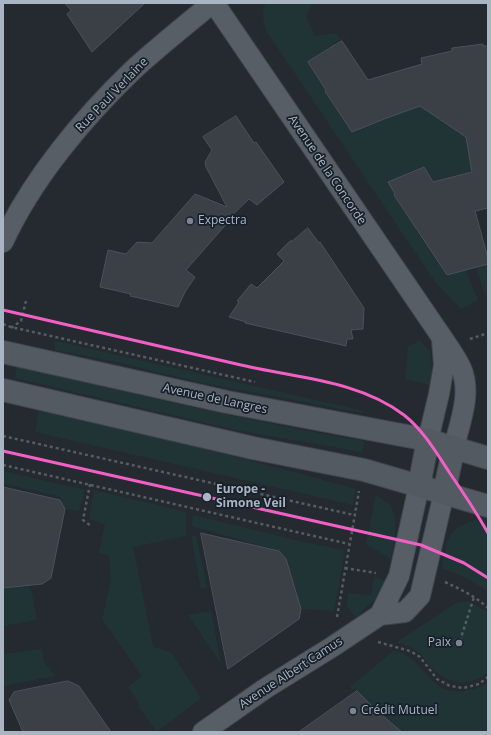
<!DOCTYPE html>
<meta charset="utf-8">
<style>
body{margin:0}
#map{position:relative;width:491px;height:735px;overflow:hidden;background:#242a30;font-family:"Open Sans",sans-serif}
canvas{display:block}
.frame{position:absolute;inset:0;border:4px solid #aab5c4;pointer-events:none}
</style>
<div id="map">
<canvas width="491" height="735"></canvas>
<div class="frame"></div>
</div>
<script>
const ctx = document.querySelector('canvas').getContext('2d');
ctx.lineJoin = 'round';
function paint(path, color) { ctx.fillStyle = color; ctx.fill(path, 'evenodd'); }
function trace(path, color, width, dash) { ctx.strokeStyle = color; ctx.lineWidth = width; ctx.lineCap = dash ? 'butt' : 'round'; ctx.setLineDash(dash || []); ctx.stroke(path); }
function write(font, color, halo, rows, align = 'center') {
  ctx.font = font + ' "Open Sans",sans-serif'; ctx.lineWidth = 3.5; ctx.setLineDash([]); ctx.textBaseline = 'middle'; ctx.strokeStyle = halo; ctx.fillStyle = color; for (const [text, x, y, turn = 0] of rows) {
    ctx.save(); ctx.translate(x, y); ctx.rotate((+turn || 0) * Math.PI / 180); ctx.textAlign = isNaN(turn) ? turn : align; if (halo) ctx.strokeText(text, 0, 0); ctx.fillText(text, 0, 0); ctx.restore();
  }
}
const green = new Path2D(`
 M266,3H312L306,16L315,36L335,33L341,39L334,43L335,45L308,62L326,90L325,91L352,132L384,119L420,106L466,137L468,151L483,149L477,170L433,182L424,167L406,173L407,175L388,182L395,194L394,195L405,213L407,212L417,228L416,230L447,276H448V274L462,271V270L465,269L478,300L461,309L436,283L267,32C264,22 260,13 266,3Z
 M487,263L488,264V299H487L476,268V266Z
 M420,340L430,352L432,371L430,385L405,379L408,347Z
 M55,341L364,411L362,413L194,381L121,363L55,350Z
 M17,366C132,394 247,421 364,441L363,453L345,449L240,431L15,378Z
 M39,411C146,433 252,460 356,489L353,505L35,432Z
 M3,471L85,490L79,511L65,509L60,496L3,484Z
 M94,490L186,512V536L133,547L153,647L171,652L201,698L157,732L139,707L140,705L128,687L142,676L102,619L111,581L109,555L99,553L105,524L89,519Z
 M376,495C380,498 385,501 389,504C400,516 394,545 391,559L366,544Z
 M193,515L308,543L345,550L334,611L301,609L286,559L279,551L192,526Z
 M475,520L488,524V592C474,581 459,574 442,568C447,540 445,530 475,520Z
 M196,535L207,587L201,589L191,536Z
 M374,577L386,581L381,593L355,618L347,605L348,593L371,595Z
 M29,586L32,594L37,620L3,626V588Z
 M468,601L488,612V672C470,688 448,684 432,668C427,664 424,657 420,653C413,648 406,645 397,642L456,603Z
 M211,611L221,664L188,615Z
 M42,649L44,662L55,676L3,686V654Z
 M393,651C425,655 426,695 462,691C472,690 479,688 488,683V732H404L376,710L355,689L353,690L350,687Z`);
const building = new Path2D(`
 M65,3H145L92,52L67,14L71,11Z
 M342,41L368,80L422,64L421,58L452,51V48L483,44V46H488V208L475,211L488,258V264L447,275L394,195L395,194L388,182L424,167L433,182L472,172L466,137L420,106L384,119L352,132L325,91L326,90L308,62Z
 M236,116L254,143L256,142L284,182L257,205L249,199L228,219L229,221L186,270L195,277L185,292L178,307L130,296L131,294L100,287L108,250L126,254L137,242L152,243L195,194L227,207L206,167L205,162L212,150L203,137Z
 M308,228L319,243L320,242L364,308L363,329L351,330L353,339H347L346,346L245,323L246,322L229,317L239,302L237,301L251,284L257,288L284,261L277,254L290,241H292Z
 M3,487L60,500L65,509L51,578L42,584L3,588Z
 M201,533L279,551L286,559L301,609L299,619L228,669Z
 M68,681L79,686L111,732H23L9,700L14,692Z
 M357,691L376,710L402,732H299Z`);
const path = new Path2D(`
 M3,324L11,327L255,382
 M11,328L21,321L26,301
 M470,339L488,333
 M3,436L354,515
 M3,465L349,544
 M90,484L83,520L91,526
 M345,568L376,573
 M445,582C460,589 475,596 488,608
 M337,617L359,491
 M460,641L474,597
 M378,642L410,651L420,657L437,679L450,686L463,688L479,684L488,677`);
const street = new Path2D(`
 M214,3L441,336C448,346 456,357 461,368C472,393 460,422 454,447
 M3,242C32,179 83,118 133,70C158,47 186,25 212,3
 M428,440L439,394L444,365L442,340
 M380,615L399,576L419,486
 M203,732L266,688L332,647L380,615L405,612L420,596L444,493`);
const primary = new Path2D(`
 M3,352L227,402L428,440L488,458
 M3,390L253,448L364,470L488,506
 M419,486L428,440
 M444,493L454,447`);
const tram1 = new Path2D(`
 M3,310C83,328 162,347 241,365C296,378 358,380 404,415C423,430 436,452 449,472C463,492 476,512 488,533
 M3,451L421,545L464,563L488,578`);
const markers = [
 [190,221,4,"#7b8490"],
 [207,497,5,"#aab5c4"],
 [459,643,4,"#7b8490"],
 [353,711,4,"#7b8490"]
];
const streetNames = [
 ["Rue Paul Verlaine",112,95,-46],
 ["Avenue de la Concorde",327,170,56],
 ["Avenue de Langres",215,399,12],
 ["Avenue Albert Camus",291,673,-33]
];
const poiNames = [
 ["Expectra",198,221],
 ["Paix",451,643,"right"],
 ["Crédit Mutuel",361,711]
];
const stopNames = [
 ["Europe -",216,490],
 ["Simone Veil",216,504]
];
paint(green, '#203436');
paint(building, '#3b4047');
trace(building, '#4b5159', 1);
trace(street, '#41464b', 22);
trace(primary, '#41464d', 24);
trace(path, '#555c62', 2.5, [3, 3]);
trace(street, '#585e66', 20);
trace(primary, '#545a61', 22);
trace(tram1, '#f260c6', 3);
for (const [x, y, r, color] of markers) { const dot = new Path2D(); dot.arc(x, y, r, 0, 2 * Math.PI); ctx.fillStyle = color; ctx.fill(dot); trace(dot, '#17202a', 1.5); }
write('12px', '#aab5c4', '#17202a', streetNames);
write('12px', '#aab5c4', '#17202a', poiNames, 'left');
write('bold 12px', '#aab5c4', '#17202a', stopNames, 'left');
</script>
